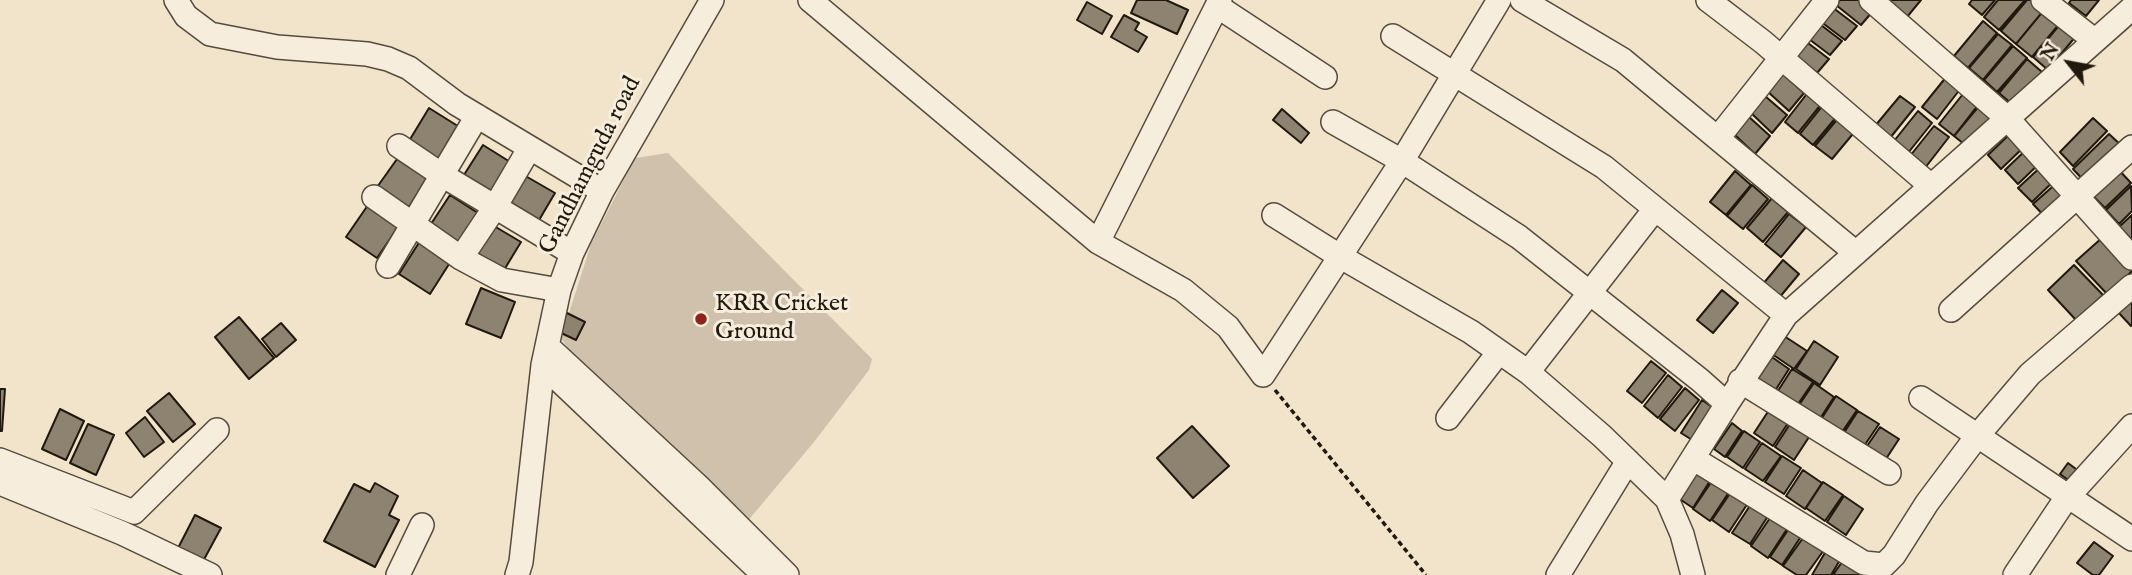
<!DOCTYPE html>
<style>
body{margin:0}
#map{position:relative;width:2132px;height:575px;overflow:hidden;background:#f2e4cb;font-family:"IM FELL English",serif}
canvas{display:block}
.north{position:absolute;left:2034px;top:28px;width:70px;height:70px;-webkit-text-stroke:5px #f7eddd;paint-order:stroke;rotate:301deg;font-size:19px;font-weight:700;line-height:28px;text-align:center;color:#22190e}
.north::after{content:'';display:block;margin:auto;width:24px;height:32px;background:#22190e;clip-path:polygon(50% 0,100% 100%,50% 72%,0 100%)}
</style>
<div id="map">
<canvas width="2132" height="575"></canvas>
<div class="north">N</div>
</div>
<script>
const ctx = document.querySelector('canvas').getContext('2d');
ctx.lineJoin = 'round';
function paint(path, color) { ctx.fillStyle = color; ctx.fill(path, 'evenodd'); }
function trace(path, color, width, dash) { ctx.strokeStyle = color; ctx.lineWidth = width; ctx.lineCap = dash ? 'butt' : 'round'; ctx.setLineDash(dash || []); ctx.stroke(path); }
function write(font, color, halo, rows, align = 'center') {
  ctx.font = font + ' "IM FELL English",serif'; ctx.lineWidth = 6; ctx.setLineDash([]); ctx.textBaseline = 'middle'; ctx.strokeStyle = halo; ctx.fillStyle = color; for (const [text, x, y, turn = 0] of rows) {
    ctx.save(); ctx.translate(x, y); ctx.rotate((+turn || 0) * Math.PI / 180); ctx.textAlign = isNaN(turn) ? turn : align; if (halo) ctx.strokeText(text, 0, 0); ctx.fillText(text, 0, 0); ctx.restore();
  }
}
const green = new Path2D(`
 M668,153L872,359L869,370L814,442L746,523L587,376L561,338L591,244L635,158Z`);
const building = new Path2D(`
 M1137,0H1166L1188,10L1177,34L1131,13Z
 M1840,0H1859L1873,11L1861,25L1836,5Z
 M1887,0H1921L1907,17Z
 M1972,0H1995L1982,15L1969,4Z
 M1998,0H2025L1999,30L1984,17Z
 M2027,0H2032L2044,10L2016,44L2001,31Z
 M2071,0H2099L2086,16L2069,3Z
 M1087,2L1112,16L1102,34L1077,20Z
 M1832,7L1857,26L1845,40L1820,21Z
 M2044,10L2060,23L2032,57L2016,44Z
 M1124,15L1139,23L1135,30L1147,37L1138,52L1111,37Z
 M1983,21L1997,33L1968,68L1954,56Z
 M1817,22L1842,41L1830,55L1805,36Z
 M2061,23L2076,36L2048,70L2033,57Z
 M1998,34L2012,45L1983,80L1969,68Z
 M1804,40L1829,59L1817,73L1792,54Z
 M2013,46L2027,58L1997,92L1984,80Z
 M2027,59L2042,72L2014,106L1999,93Z
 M1782,73L1804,93L1789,111L1767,91Z
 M1947,76L1961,88L1937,119L1922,107Z
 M1809,91L1823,102L1798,133L1785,122Z
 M1963,94L1978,105L1954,136L1939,124Z
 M1765,96L1787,115L1772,133L1751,113Z
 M1900,96L1915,107L1890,138L1875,126Z
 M1824,104L1838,115L1813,145L1800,134Z
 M1979,106L1993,118L1969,148L1954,136Z
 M429,108L461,128L440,161L409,141Z
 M1282,109L1309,133L1301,143L1273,120Z
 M1918,111L1932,123L1908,153L1894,141Z
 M1748,116L1770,136L1755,154L1734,134Z
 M1840,116L1857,129L1832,159L1815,146Z
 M2093,118L2107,131L2073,166L2060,152Z
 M1934,126L1949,137L1925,168L1910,156Z
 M2014,130L2027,144L2001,169L1988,155Z
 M2109,134L2123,147L2086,183L2073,169Z
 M483,145L515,165L494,198L462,178Z
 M2031,145L2044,159L2018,184L2005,170Z
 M397,159L428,179L406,211L375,190Z
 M2045,163L2058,177L2032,202L2018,188Z
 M2118,169L2131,183L2105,208L2091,194Z
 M1735,171L1751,185L1726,215L1710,202Z
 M522,174L555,193L535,227L503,207Z
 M2060,180L2073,194L2047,219L2033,204Z
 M1752,185L1768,199L1743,229L1727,216Z
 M2131,186L2132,211L2119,224L2106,210Z
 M450,195L481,215L461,247L429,227Z
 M1772,198L1788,212L1763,242L1747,228Z
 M368,205L399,226L377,258L346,237Z
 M1789,214L1806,227L1781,257L1765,244Z
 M2132,215V238L2131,239L2119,227Z
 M489,223L521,242L501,275L469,256Z
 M2103,237L2132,268V271L2108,295L2076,261Z
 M420,241L451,261L430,294L399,274Z
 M1783,260L1799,274L1774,304L1758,290Z
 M2074,265L2103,295L2076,320L2048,290Z
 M481,288L515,302L501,338L466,324Z
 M1722,290L1738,303L1713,333L1697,320Z
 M2132,298V325L2131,326L2118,312Z
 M567,313L585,322L576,340L557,331Z
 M239,317L274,358L249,379L215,337Z
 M281,323L296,340L276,357L262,339Z
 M1781,334L1807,351L1794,369L1769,352Z
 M1814,341L1838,357L1820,385L1796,369Z
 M1769,355L1789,369L1771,397L1750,383Z
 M1651,361L1666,373L1642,403L1627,391Z
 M1792,369L1813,382L1794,410L1774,397Z
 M1668,375L1682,387L1658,418L1644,406Z
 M1814,383L1834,397L1816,425L1795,411Z
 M1685,388L1699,400L1675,431L1660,419Z
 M0,389H5L2,431H0Z
 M169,393L195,424L173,442L147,411Z
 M1836,396L1857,410L1838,438L1818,424Z
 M1702,400L1718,411L1697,443L1681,433Z
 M1771,407L1790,420L1773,446L1754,433Z
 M60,409L84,421L66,460L42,449Z
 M1858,411L1879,424L1860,452L1840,439Z
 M145,417L164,442L144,457L126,433Z
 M1792,421L1811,434L1794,460L1775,447Z
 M1732,423L1742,431L1725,457L1714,449Z
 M88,424L114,435L96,475L70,463Z
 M1192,426L1229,466L1193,498L1157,458Z
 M1880,427L1899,439L1882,465L1863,452Z
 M1744,431L1760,442L1743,468L1727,457Z
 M1762,443L1781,456L1763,481L1745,469Z
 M1782,456L1801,468L1784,494L1765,482Z
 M2068,463L2084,475L2076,486L2060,474Z
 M1696,464L1713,476L1693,508L1675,496Z
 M1803,470L1822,483L1805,509L1786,496Z
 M1714,478L1731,489L1710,521L1693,509Z
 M1823,482L1843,495L1825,521L1806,508Z
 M375,483L398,496L389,515L399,520L375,567L324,541L354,484L370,492Z
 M1733,489L1750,500L1729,532L1712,520Z
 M1844,496L1863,509L1846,535L1827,522Z
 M1753,501L1770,513L1750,544L1732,533Z
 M195,515L221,528L201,565L176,552Z
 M1772,515L1789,526L1768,558L1751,546Z
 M1790,527L1802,535L1782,565L1770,557Z
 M1803,538L1824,550L1806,575H1797L1783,566Z
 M2094,542L2113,556L2099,575H2093L2077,563Z
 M1826,551L1840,560L1831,575H1812Z
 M1842,562L1859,573L1858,575H1833Z`);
const path = new Path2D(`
 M1275,390L1426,575`);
const minor = new Path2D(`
 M176,0L186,16L210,34L277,47L367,54L388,59L409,68L457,104L602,191
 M810,0L1098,242L1183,290L1228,327L1263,375L1402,161L1499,0
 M1522,0L1623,60L1856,253
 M1708,0L1763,42L1931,186
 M1871,0L2007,118L2132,258
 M2043,0L2094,40
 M1217,6L1325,77
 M1393,36L1604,167L1786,315
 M1333,122L1402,161L1519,237L1700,380L1727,404L1786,315L2132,8
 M1718,138L1827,0
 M399,146L442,175L572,253
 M374,197L461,258L502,280L559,290
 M1274,215L1341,257L1471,332L1528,372L1602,436L1667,499L1682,534L1693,575
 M1098,242L1220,0
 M461,258L495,207L529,149
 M388,266L477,116
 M1951,310L2132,147
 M547,346L698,486L787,575
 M543,365L764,575
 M1528,372L1655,209
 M1740,381L1889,473
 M1921,398L2132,539
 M1448,418L1499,352
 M1694,459L1864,563L1884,565L1894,555L1927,503L1978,435L2030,374L2132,286
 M0,460L134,512L217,430
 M0,483L122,533L210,575
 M1667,499L1727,404
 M398,575L422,525
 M517,575L521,562L543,365L559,290L572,253L602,191L712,0
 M1558,575L1628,461
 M2015,575L2065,500L2132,426`);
const markers = [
 [701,319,7,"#8f2418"]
];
const streetNames = [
 ["Gandhamguda road",591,166,-63]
];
const poiNames = [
 ["KRR Cricket",715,305],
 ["Ground",715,333]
];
paint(green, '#cfc1ab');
paint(building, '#8e8370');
trace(building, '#22190e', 2);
trace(minor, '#564c3d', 26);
trace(path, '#22190e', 3.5, [5, 3.5]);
trace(minor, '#f7eddd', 23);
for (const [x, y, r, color] of markers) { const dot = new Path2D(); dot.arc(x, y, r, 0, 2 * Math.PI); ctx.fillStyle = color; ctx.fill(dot); trace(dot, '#f7eddd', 2.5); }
write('24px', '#22190e', '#f7eddd', streetNames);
write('24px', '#22190e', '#f7eddd', poiNames, 'left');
</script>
